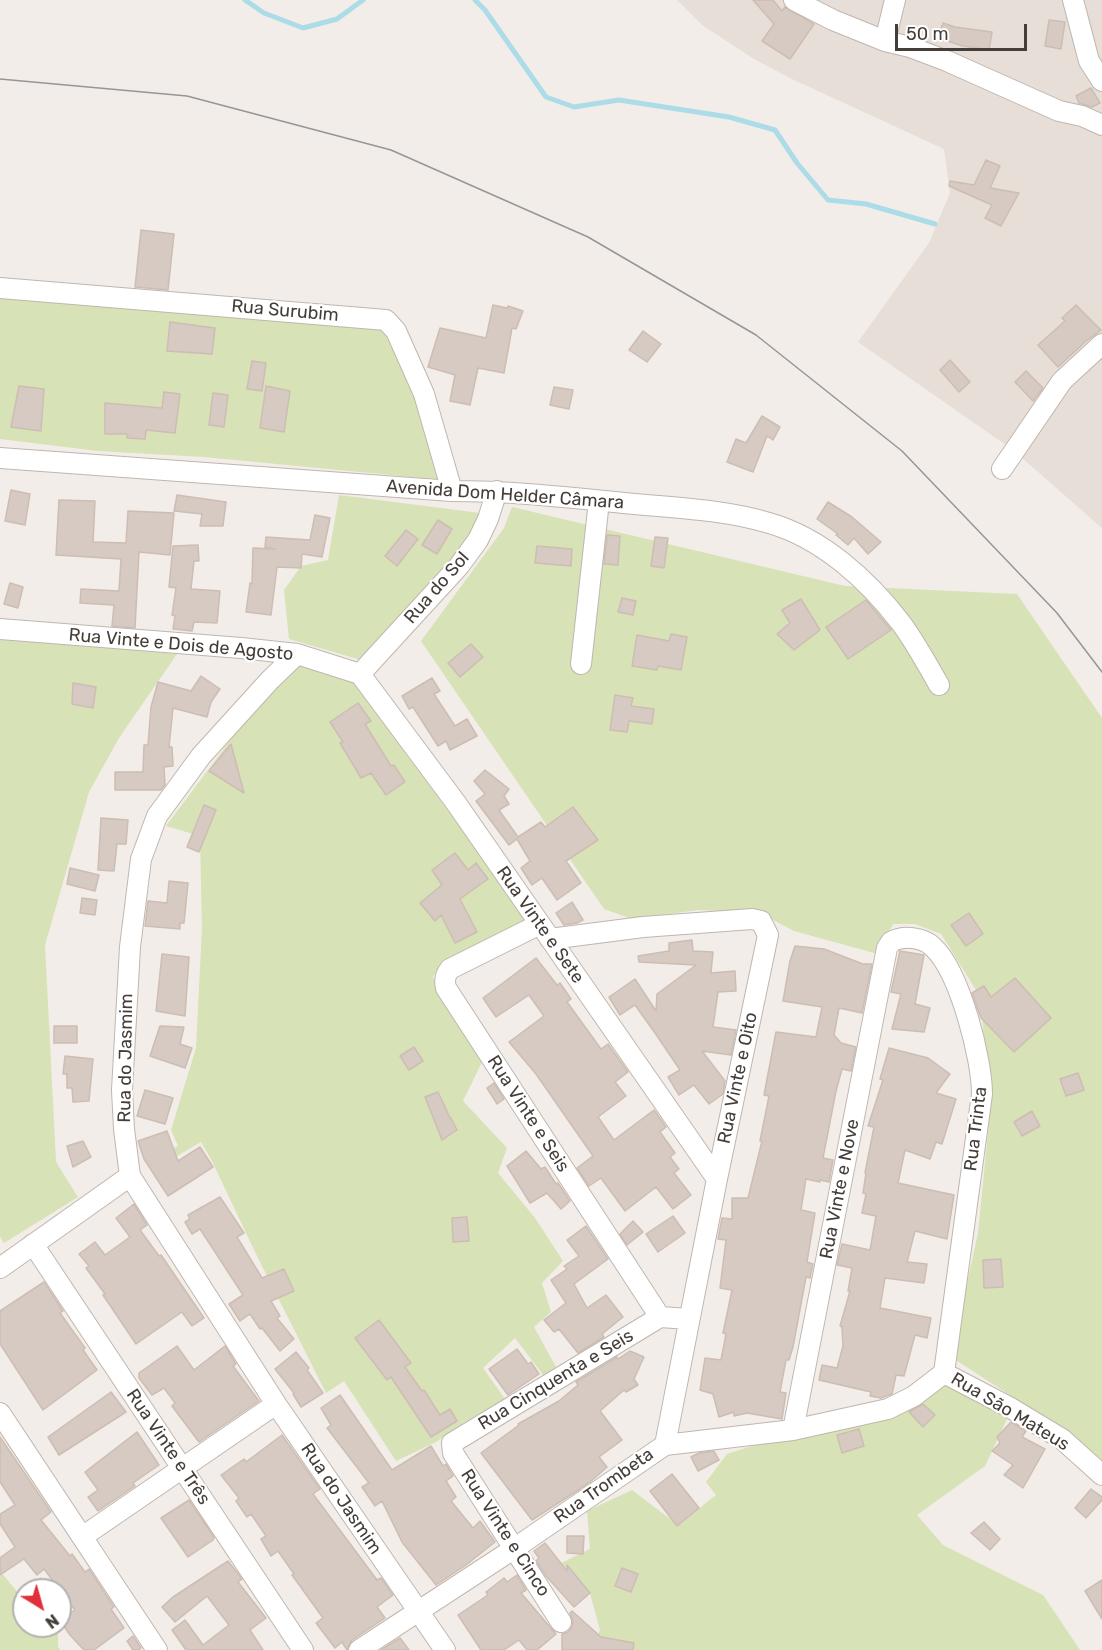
<!DOCTYPE html>
<meta charset="utf-8">
<style>
body{margin:0}
#map{position:relative;width:1102px;height:1650px;overflow:hidden;background:#f2ede8;font-family:Rubik,sans-serif}
canvas{display:block}
.north{position:absolute;left:12px;top:1578px;width:60px;height:60px;box-sizing:border-box;background:#fff;border:2px solid #b5b1af;border-radius:50%;rotate:143deg;font-size:16px;font-weight:700;line-height:24px;text-align:center;color:#453d38}
.north::after{content:'';display:block;margin:auto;width:21px;height:27px;background:#e2303a;clip-path:polygon(50% 0,100% 100%,50% 72%,0 100%)}
.scale{position:absolute;left:895px;top:24px;width:132px;height:27px;box-sizing:border-box;border:3px solid #453d38;border-top:0;padding-left:8px;font-size:18px;line-height:21px;white-space:nowrap;color:#453d38;-webkit-text-stroke:4px #fff;paint-order:stroke}
</style>
<div id="map">
<canvas width="1102" height="1650"></canvas>
<div class="north">N</div>
<div class="scale">50 m</div>
</div>
<script>
const ctx = document.querySelector('canvas').getContext('2d');
ctx.lineJoin = 'round';
function paint(path, color) { ctx.fillStyle = color; ctx.fill(path, 'evenodd'); }
function trace(path, color, width, dash) { ctx.strokeStyle = color; ctx.lineWidth = width; ctx.lineCap = dash ? 'butt' : 'round'; ctx.setLineDash(dash || []); ctx.stroke(path); }
function write(font, color, halo, rows, align = 'center') {
  ctx.font = font + ' Rubik,sans-serif'; ctx.lineWidth = 4.5; ctx.setLineDash([]); ctx.textBaseline = 'middle'; ctx.strokeStyle = halo; ctx.fillStyle = color; for (const [text, x, y, turn = 0] of rows) {
    ctx.save(); ctx.translate(x, y); ctx.rotate((+turn || 0) * Math.PI / 180); ctx.textAlign = isNaN(turn) ? turn : align; if (halo) ctx.strokeText(text, 0, 0); ctx.fillText(text, 0, 0); ctx.restore();
  }
}
const residential = new Path2D(`
 M677,0H1102V528L1013,450L858,342L929,243L950,193L944,149L792,79L754,59L702,25Z`);
const green = new Path2D(`
 M0,291L385,329L408,358L443,480L204,457L98,451L0,439Z
 M339,495L480,513L464,544L361,660L289,639L284,590L301,566L328,560Z
 M512,507L845,586L1017,594L1102,718V1465L1075,1437L951,1357L978,1233L989,1123L981,998L941,934L915,924H893L878,954L794,931L760,913L698,910L632,919L604,909L421,641L504,528Z
 M0,638L177,654L119,738L89,792L45,945L56,1162L78,1197L4,1243L0,1237Z
 M300,666L352,681L532,924L446,966L433,976L438,989L482,1062L463,1101L507,1148L498,1173L535,1218L563,1261L542,1283L551,1312L534,1327L556,1367L544,1376L515,1338L483,1368L505,1399L463,1423L436,1442L396,1461L344,1381L326,1393L255,1252L212,1161L201,1142L172,1159L163,1154L178,1146L171,1130L196,1048L202,928L200,836L166,826L250,714Z
 M945,1377L1008,1417L985,1466L917,1515L943,1545L1043,1595L1080,1650H591L600,1630L590,1593L561,1563L590,1549L587,1511L632,1490L678,1525L716,1495L706,1482L727,1454L755,1445L874,1419Z
 M0,1571L24,1600V1626H58V1646L60,1650H0Z`);
const stream = new Path2D(`
 M245,0L264,13L303,28L337,19L363,0
 M475,0L485,10L546,97L574,107L619,100L729,117L775,130L797,163L828,200L866,204L935,224`);
const building = new Path2D(`
 M753,0H773L782,11L785,7L814,24L790,59L762,41L774,24Z
 M1049,20L1065,22L1061,49L1045,46Z
 M943,23L955,27L992,32L989,50L963,46L938,38Z
 M1091,88L1100,103L1092,107L1079,103L1076,96Z
 M986,160L1000,166L990,188L1019,193L1001,226L985,218L992,205L949,186L950,181L974,185Z
 M141,230L174,234L168,290L135,287Z
 M493,305L507,308L508,306L523,311L516,329L512,328L504,373L478,368L470,405L450,401L455,375L428,367L440,328L486,338Z
 M1076,305L1101,330L1085,342L1058,367L1038,345L1065,321L1062,318Z
 M170,322L215,328L212,354L167,351Z
 M643,331L661,344L647,362L629,350Z
 M950,360L970,382L959,392L940,370Z
 M252,361L266,363L262,391L247,389Z
 M1026,371L1043,388L1033,401L1015,382Z
 M19,386L44,389L41,431L11,427Z
 M266,386L290,391L284,432L260,428Z
 M554,387L573,390L569,409L550,405Z
 M164,392L180,394L175,433L146,430L145,439L127,438V434H105V403L162,408Z
 M213,393L228,395L224,427L209,425Z
 M762,416L780,427L773,440L767,436L753,472L727,462L736,439L746,443Z
 M11,490L30,494L25,525L5,521Z
 M177,495L226,502L223,526H200L202,514L174,511Z
 M59,500L95,501L93,542L126,543L128,511L174,513L170,555L139,552L135,628L112,626L114,605L80,603L81,589L119,591L121,559L56,555Z
 M828,502L852,517L881,542L868,554L854,538L848,545L836,535L838,534L817,519Z
 M315,515L330,518L322,557L302,554L301,568L277,567L271,615L246,612L250,583L252,584L253,548L275,549L265,547L266,537L310,540Z
 M438,520L452,529L437,554L422,545Z
 M406,530L418,539L397,566L385,556Z
 M607,535L620,536L618,565L604,564Z
 M655,537L668,538L664,568L651,566Z
 M198,545L199,561H194L191,589L220,591L217,623L194,622L192,631L173,629L175,616L172,615L176,588L169,587L173,546Z
 M537,546L572,549L571,566L535,563Z
 M10,583L23,587L18,608L4,604Z
 M622,598L636,601L633,615L618,612Z
 M801,599L820,630L794,650L777,634L790,623L782,610Z
 M866,600L891,630L848,659L826,627Z
 M671,634L687,637L681,670L658,666L657,670L632,666L637,635L669,641Z
 M471,644L483,657L460,677L448,663Z
 M201,676L220,689L211,702L207,717L173,708L169,747H172L173,766L164,767L165,785L161,790H115V772H143L144,745H148L151,707L158,682L191,691Z
 M432,678L440,691L434,694L455,726L467,719L477,736L450,750L446,741L438,746L413,707L409,709L402,696Z
 M73,683L96,687L93,708L72,704Z
 M615,695L633,698L631,706L654,709L652,724L629,721L627,732L610,730Z
 M358,703L371,721L365,724L391,766L394,765L405,782L386,795L371,773L361,778L340,743L343,742L330,722Z
 M231,744L244,793L209,771Z
 M485,770L509,789L504,796L509,804L499,810L518,837L541,822L545,827L573,807L598,840L566,861L581,883L557,900L542,878L532,885L521,868L530,861L517,839L509,845L476,801L485,794L474,781Z
 M204,805L216,810L199,852L187,847Z
 M101,818L128,820L126,844H117L114,871L98,870Z
 M455,853L468,870L476,863L488,879L460,899L477,932L455,943L441,915L435,921L420,903L442,885L432,870Z
 M70,868L99,875L95,891L67,884Z
 M169,881L188,883L184,923H180V929L145,926L148,901L167,903Z
 M82,898L97,900L95,915L80,913Z
 M572,902L583,920L577,923L564,925L556,913Z
 M969,913L983,934L966,946L951,925Z
 M692,940L693,951L713,952L711,973L735,971L736,991L718,992L713,1027L736,1030L731,1055L702,1051L725,1081L723,1094L709,1104L694,1085L679,1095L668,1077L680,1070L655,1033L635,1005L620,1015L609,997L635,979L656,1011L657,994L696,965L639,962L638,956L669,951V943Z
 M795,946L824,949L863,964H872L862,1013L839,1008L834,1035L841,1043L856,1047L851,1071L842,1069L836,1091L823,1158L833,1160L829,1182L820,1180V1182L806,1179L801,1210L815,1213L807,1262L813,1264L810,1278L806,1277L793,1347L789,1360H786L780,1392L786,1393L782,1419L747,1413L734,1416V1412L719,1417L713,1394L700,1390L705,1358L721,1360L726,1334L723,1333L732,1290L720,1288L726,1240L718,1239L722,1218L732,1219V1198H748L762,1141H760L769,1096L764,1095L776,1032L816,1037L822,1007L783,1001L790,961Z
 M900,951L924,955L915,1004L930,1008L924,1032L892,1029L901,994L891,992Z
 M162,954L189,957L185,1016L156,1011Z
 M536,958L557,985L560,983L571,999L567,1002L601,1049L608,1044L628,1072L615,1082L626,1096L598,1117L614,1140L654,1110L666,1127L660,1132L675,1153L670,1157L679,1169L674,1173L691,1195L673,1209L656,1187L625,1211L601,1178L589,1186L577,1168L593,1156L536,1074L509,1042L544,1016L529,995L496,1017L483,998Z
 M1015,978L1051,1018L1014,1052L981,1018L972,993L984,986L991,997Z
 M54,1026H77V1043H54Z
 M160,1026L184,1027L180,1044L192,1048L185,1068L150,1056Z
 M414,1047L423,1061L409,1070L400,1056Z
 M889,1048L928,1058L950,1074L936,1093L956,1099L942,1144L936,1142L930,1159L905,1150L898,1183L954,1195L947,1239L915,1231L907,1262L927,1264L924,1283L885,1278L880,1308L931,1318L927,1338L915,1335L904,1376L896,1375L892,1394L881,1398L870,1396L871,1392L819,1380L822,1365L837,1368L843,1346L842,1327L840,1326L850,1291H848L852,1268L837,1265L842,1244L870,1250L876,1216L862,1213L866,1194L863,1193L866,1173H865L874,1127L868,1126L883,1080L880,1079Z
 M65,1056L93,1059L89,1101L73,1102L72,1088H67V1074H63Z
 M1078,1073L1084,1090L1066,1096L1060,1079Z
 M494,1083L504,1099L497,1104L487,1088Z
 M145,1090L173,1098L165,1124L137,1116Z
 M438,1092L450,1118H451L457,1130L442,1140L425,1097Z
 M1032,1111L1040,1126L1022,1136L1014,1122Z
 M167,1131L178,1161L200,1147L213,1167L168,1196L144,1159L138,1141Z
 M83,1141L91,1157L73,1167L67,1146Z
 M526,1151L541,1169L545,1167L556,1184L558,1183L570,1201L561,1209L547,1193L530,1203L507,1166Z
 M220,1197L244,1233L237,1237L262,1278L284,1269L294,1291L271,1301L280,1316L277,1318L294,1339L280,1351L262,1328L260,1329L250,1314L240,1321L229,1304L243,1295L200,1229L192,1234L185,1222L190,1219L188,1215Z
 M134,1204L147,1225L140,1230L159,1256L161,1255L204,1318L192,1326L182,1312L136,1344L103,1295L105,1294L86,1268L89,1266L79,1254L95,1242L105,1255L130,1237L116,1218Z
 M673,1216L685,1233L658,1252L646,1234Z
 M467,1217L469,1241L453,1242L452,1218Z
 M633,1221L643,1232L627,1245L620,1234Z
 M586,1226L608,1259L574,1284L587,1308L606,1295L623,1317L602,1334L604,1337L578,1353L559,1329L554,1332L544,1320L566,1303L551,1280L567,1269L564,1266L579,1256L567,1240Z
 M1001,1259L1003,1287L984,1288L983,1260Z
 M44,1282L63,1311L60,1313L85,1348L83,1350L97,1370L43,1410L0,1344V1311Z
 M379,1320L411,1363L405,1367L422,1391L424,1390L440,1415L450,1409L457,1421L431,1437L391,1377L387,1380L355,1338Z
 M177,1346L194,1370L225,1346L236,1364L233,1366L259,1401L199,1442L172,1406L175,1403L164,1388L152,1395L139,1378V1373Z
 M517,1349L528,1364L531,1362L539,1374L508,1395L489,1369Z
 M630,1351L644,1357L634,1379L638,1385L626,1392L624,1390L600,1411L622,1440L599,1457L607,1467L589,1483L532,1520L481,1453L519,1425L518,1424L559,1401L578,1385L576,1382L617,1357L618,1359Z
 M296,1352L309,1368L307,1370L323,1393L301,1407L293,1394L294,1393L275,1369Z
 M111,1392L126,1412L59,1455L48,1437Z
 M340,1395L392,1470L431,1446L443,1466L446,1464L453,1476L446,1481L456,1497L451,1501L473,1528L480,1521L495,1542L466,1565L436,1585L402,1542L382,1501L375,1506L362,1487L369,1483L327,1428L331,1425L321,1408Z
 M923,1404L935,1415L923,1427L909,1412Z
 M1011,1422L1026,1431L1022,1437L1045,1449L1023,1488L1004,1475L1013,1465L992,1451L1000,1443L997,1437Z
 M859,1429L864,1446L842,1453L837,1435Z
 M137,1432L159,1465L133,1483L135,1486L98,1511L88,1497L98,1490L85,1472Z
 M282,1435L320,1489L313,1494L377,1580L381,1578L393,1595L377,1607L385,1618L352,1640L347,1650L342,1642L335,1648L316,1623L323,1618L292,1575L294,1574L278,1551L271,1556L261,1539L266,1536L251,1514L247,1517L236,1501L239,1498L221,1475L244,1459L246,1462Z
 M0,1437L51,1512L41,1520L70,1556L72,1554L85,1572L89,1569L114,1607L111,1609L124,1628L94,1650H84L70,1635L60,1620L75,1610L44,1569L37,1575L24,1559L0,1575V1558L15,1547L0,1524V1514L15,1505L0,1482Z
 M714,1451L719,1460L698,1471L691,1457L699,1453Z
 M672,1474L699,1508L677,1526L650,1491Z
 M1091,1489L1102,1497V1500L1086,1518L1075,1508Z
 M189,1500L214,1537L213,1540L188,1557L161,1518Z
 M984,1522L1000,1539L990,1550L971,1533Z
 M567,1536H584L583,1554L567,1553Z
 M545,1543L567,1571V1565L590,1593L574,1607L546,1576L536,1561L539,1558L534,1551Z
 M228,1561L242,1579L238,1582L266,1618L250,1630L263,1650H186L172,1630L185,1620L203,1645L229,1625L207,1596L175,1622L162,1607L173,1597Z
 M622,1568L638,1574L631,1592L615,1586Z
 M517,1575L526,1590L521,1593L556,1634L537,1650H527L519,1640L504,1650H481L458,1615L488,1595L486,1592L504,1578L507,1582Z
 M1102,1580V1619L1085,1591Z
 M572,1611L601,1637L634,1643L633,1650H562V1634L568,1632L572,1627L573,1621L570,1613Z
 M133,1636L141,1648L138,1650H133L127,1641Z
 M400,1638L409,1650H381Z`);
const minor = new Path2D(`
 M794,0L833,20L885,41L910,47L947,61L1059,111L1082,116L1102,125
 M1073,0L1089,61L1102,81
 M885,41L895,0
 M0,288L386,320L396,331L424,394L452,491
 M0,458L452,491C513,491 573,498 634,504C679,508 725,510 769,523C822,538 868,580 901,623C915,642 927,664 939,685
 M1002,469L1062,381L1102,344
 M0,629L241,648L297,654L360,674
 M297,654L270,680L201,756L157,816L141,859L130,947L122,1090L124,1129L130,1176L276,1404L445,1650
 M581,664L599,501
 M360,674L456,803L717,1179
 M360,674L459,566L478,540L488,519L497,491
 M540,924L450,969C445,975 444,980 446,988L660,1317L689,1319
 M550,939L643,927L752,919L761,921L768,935L717,1179L665,1445
 M33,1244L303,1650
 M0,1268L130,1176
 M944,1373L1009,1407L1062,1439L1102,1475
 M0,1413L157,1650
 M793,1430L887,948L891,942C903,935 923,937 933,947C960,972 982,1059 982,1094L944,1373
 M82,1537L276,1404
 M561,1622L453,1453L452,1443L660,1317
 M359,1650L515,1548L665,1445L793,1430L888,1409L914,1396L944,1373`);
const tram = new Path2D(`
 M0,79L187,96L391,150L588,237L756,335L902,451L1057,613L1102,672`);
const streetNames = [
 ["Rua Surubim",285,311,5],
 ["Avenida Dom Helder Câmara",505,495,4],
 ["Rua do Sol",437,588,-49],
 ["Rua Vinte e Dois de Agosto",181,645,5],
 ["Rua Vinte e Sete",540,925,55],
 ["Rua do Jasmim",126,1058,-89],
 ["Rua Vinte e Oito",738,1078,-78],
 ["Rua Vinte e Seis",528,1114,57],
 ["Rua Trinta",976,1129,-83],
 ["Rua Vinte e Nove",840,1189,-79],
 ["Rua Cinquenta e Seis",556,1380,-31],
 ["Rua São Mateus",1010,1412,31],
 ["Rua Vinte e Três",168,1447,56],
 ["Rua Trombeta",604,1486,-35],
 ["Rua do Jasmim",341,1499,56],
 ["Rua Vinte e Cinco",505,1533,57]
];
paint(residential, '#e6ded7');
paint(green, '#d7e2b6');
trace(stream, '#acdce8', 5);
paint(building, '#d6cac2');
trace(building, '#cdbdb3', 1.5);
trace(minor, '#c0b6af', 22);
trace(minor, '#fff', 20);
trace(tram, '#969696', 1.5);
write('18px', '#453d38', '#fff', streetNames);
</script>
